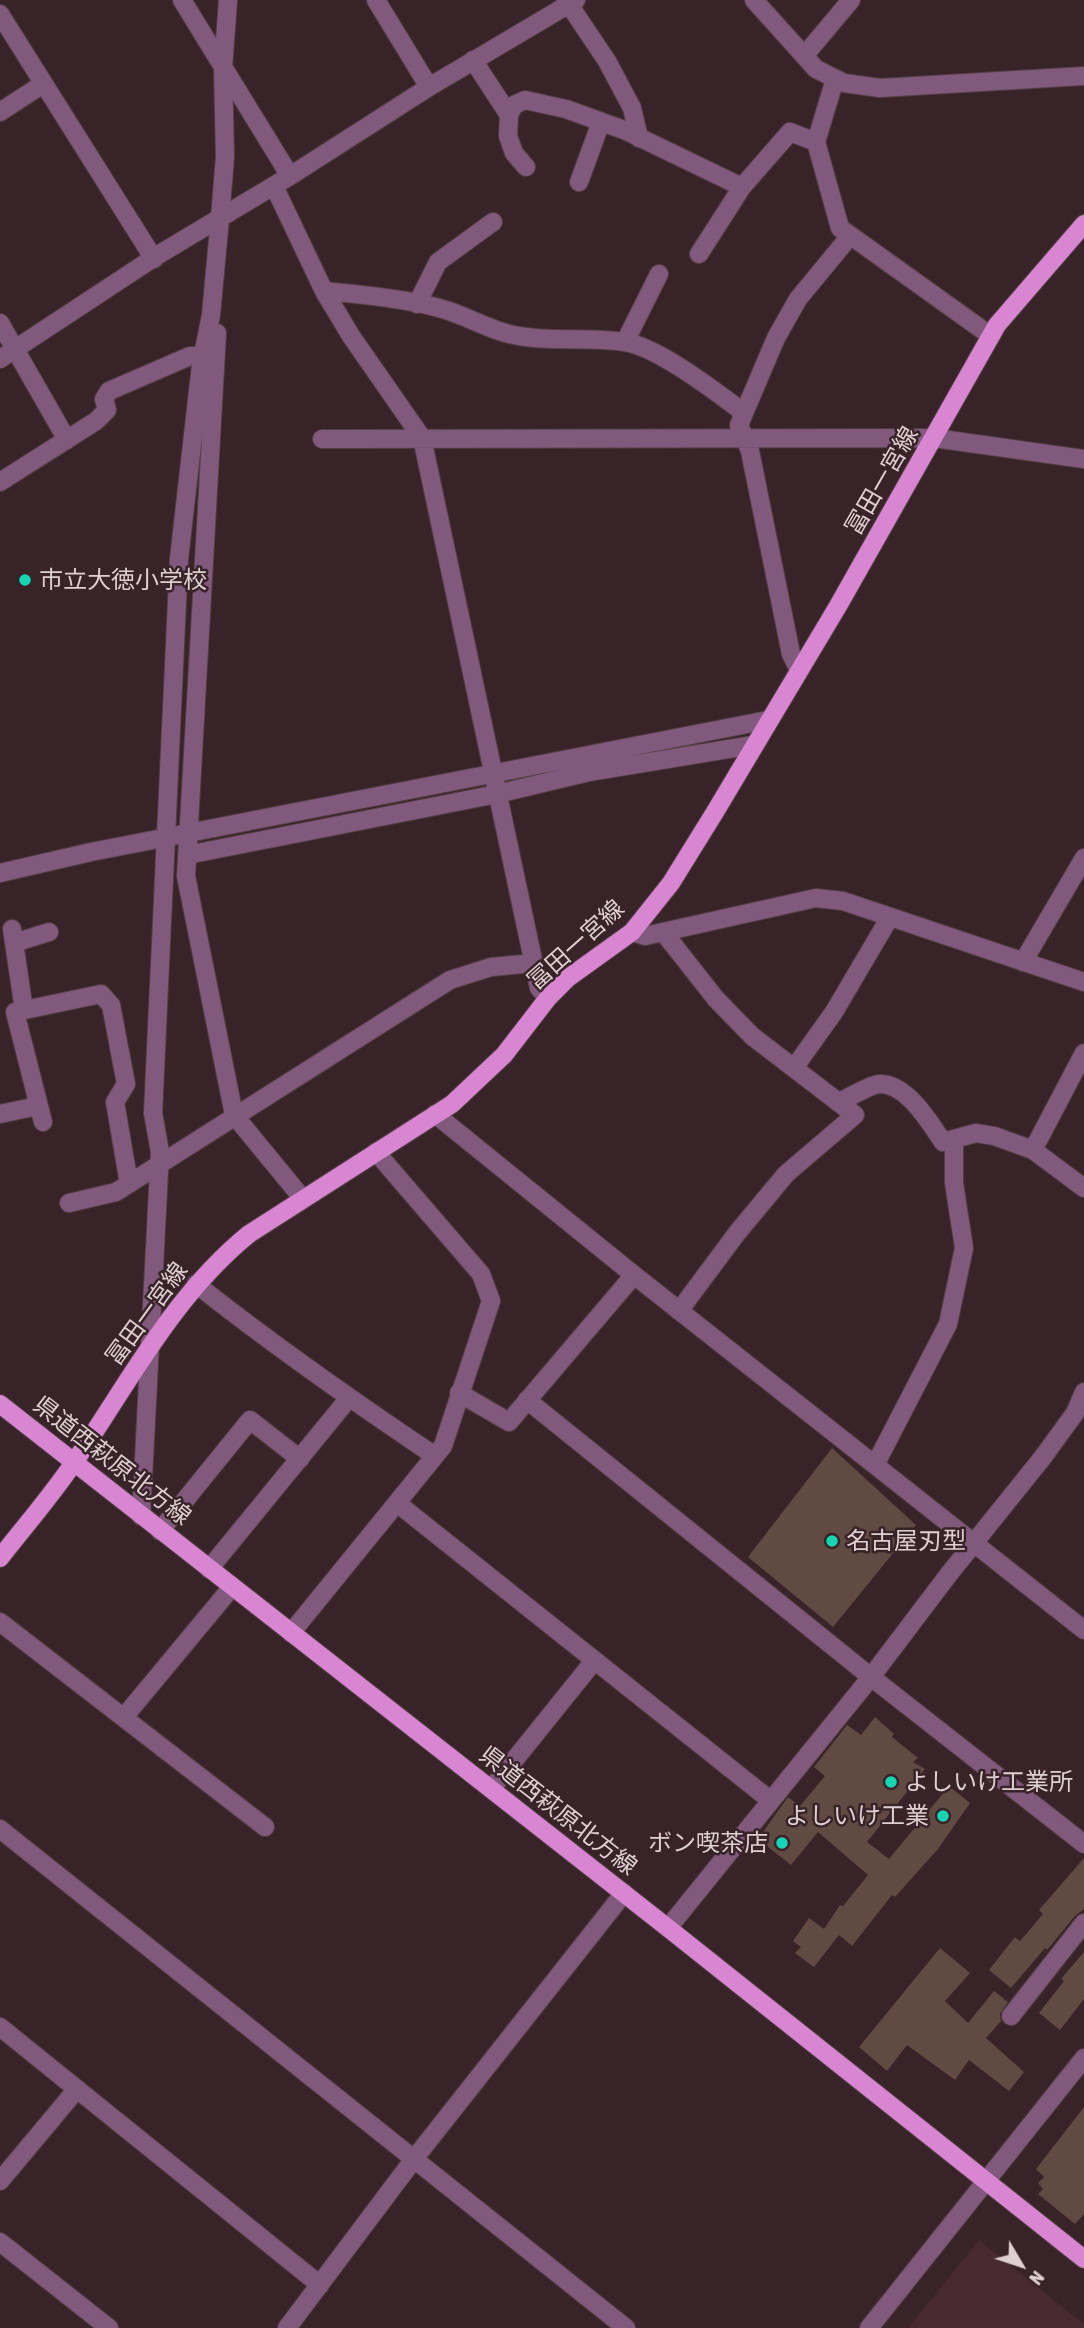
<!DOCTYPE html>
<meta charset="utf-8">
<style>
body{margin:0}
#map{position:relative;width:1084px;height:2328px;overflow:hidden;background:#382328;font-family:"Asap Condensed",sans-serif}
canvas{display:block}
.north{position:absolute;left:986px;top:2230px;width:70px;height:70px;-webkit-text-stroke:5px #382328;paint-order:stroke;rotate:129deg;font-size:19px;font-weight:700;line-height:28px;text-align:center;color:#decfd2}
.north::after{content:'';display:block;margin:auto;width:24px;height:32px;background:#decfd2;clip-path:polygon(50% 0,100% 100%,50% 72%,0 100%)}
</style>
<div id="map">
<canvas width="1084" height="2328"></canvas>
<div class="north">N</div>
</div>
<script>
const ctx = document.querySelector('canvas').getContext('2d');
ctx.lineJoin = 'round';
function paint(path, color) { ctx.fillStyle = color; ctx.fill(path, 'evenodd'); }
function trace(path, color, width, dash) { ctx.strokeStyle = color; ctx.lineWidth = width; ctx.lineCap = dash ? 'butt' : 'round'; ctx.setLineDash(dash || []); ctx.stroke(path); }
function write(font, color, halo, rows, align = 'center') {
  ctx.font = font + ' "Asap Condensed","Noto Sans JP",sans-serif'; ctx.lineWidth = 5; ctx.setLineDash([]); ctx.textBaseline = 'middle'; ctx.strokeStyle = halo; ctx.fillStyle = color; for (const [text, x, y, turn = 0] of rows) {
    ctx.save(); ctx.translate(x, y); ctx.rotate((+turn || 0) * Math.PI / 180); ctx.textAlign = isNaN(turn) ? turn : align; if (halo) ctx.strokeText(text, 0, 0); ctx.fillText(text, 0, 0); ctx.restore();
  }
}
const built = new Path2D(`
 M979,2240L1084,2324V2328H908Z`);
const building = new Path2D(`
 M832,1448L916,1525L833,1627L748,1557Z
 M875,1717L894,1734L892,1737L918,1758L913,1762L925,1769L867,1842L889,1859L949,1786L970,1803L938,1849L895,1897L892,1895L852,1946L839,1935L814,1967L795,1953L801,1947L793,1941L809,1918L824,1929L840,1905L843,1906L868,1875L818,1832L791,1865L758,1839L788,1797L800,1806L825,1776L814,1767L847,1725L861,1735Z
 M1084,1858V1909L1075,1916L1047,1950L1045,1948L1011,1988L989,1970L1015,1937L1020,1941L1043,1914L1039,1910Z
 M940,1948L970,1973L945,2001L968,2023L994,1991L1008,2002L1000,2014L1001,2021L986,2038L1024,2072L1009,2091L969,2060L955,2080L907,2045L887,2071L859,2047Z
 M1084,1952V1999L1060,2030L1039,2013L1064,1981L1061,1979Z
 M1084,2107V2214L1075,2224L1038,2194L1043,2189L1038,2183L1044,2177L1036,2169Z`);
const minor = new Path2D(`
 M182,0L290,176
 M376,0L429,87
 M566,0L607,61L632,108L639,138
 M754,0L816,69L844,83L880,88L1084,76
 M0,14L154,259
 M804,56L851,0
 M473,60L509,115L508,136L514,153L526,167
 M835,79L816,142L840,228L991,336
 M0,112L43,84
 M509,115L514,105L525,100L566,109L624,130L742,187L790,132L816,142
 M579,182L601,122
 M274,186L324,291L351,336L422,438L539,988L548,998
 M699,254L742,187
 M324,291C362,295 402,298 439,308C463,314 485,328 509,334C547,343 587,336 625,342C658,347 716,392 743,412
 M417,304L438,262L493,222
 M0,323L67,440
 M217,333L186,876L234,1115L303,1199
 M625,342L659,274
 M0,359L158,255L290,176L429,87L576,0
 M322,439L934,438L1084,459
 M0,482L96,421L107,410L104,399L109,391L190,356H202
 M799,670L791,654L750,451L739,425L776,338L798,299L850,236
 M187,855L497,794L589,772L753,745
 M0,873L91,852L768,720
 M12,929L24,1010
 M632,932L645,936L816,898L843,901L1084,982
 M664,933L716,999L752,1036L855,1115L786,1174L737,1233L679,1311
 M14,943L49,932
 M1023,962L1084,858
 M794,1068L834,1012L890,917
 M839,1102C848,1098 870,1085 879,1084C907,1083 930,1123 943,1142L976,1133L994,1136L1033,1150L1084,1188
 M0,1114L38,1106
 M435,1114L634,1275L1084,1630
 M43,1122L15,1012L101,994L111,1005L126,1084L115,1102L129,1184
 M1033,1150L1084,1053
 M69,1203L116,1192L450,980L491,967L534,963
 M196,1284C273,1345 353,1401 435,1456
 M459,1393L509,1422L634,1275
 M527,1400L871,1677L1084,1844
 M875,1465L948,1324L964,1248L954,1183V1139
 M397,1503L770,1800
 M141,1516L160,1152L153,1113L179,559L201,365L211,315L220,218L225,157L223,68L228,0
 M160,1531L250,1420L300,1459
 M209,1569L349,1398
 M0,1622L265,1827
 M291,1633L443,1446L491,1301L481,1274L376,1152
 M124,1717L232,1587
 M491,1789L594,1661
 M0,1829L626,2328
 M668,1928L871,1677L949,1574L1043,1457L1075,1413L1084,1392
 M1011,2016L1084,1923
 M0,2027L320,2285
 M0,2181L77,2089
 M0,2242L109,2328
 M287,2328L414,2159L624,1893
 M869,2328L1084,2058`);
const major = new Path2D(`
 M0,1404L668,1928L1084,2259
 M0,1558C25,1526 52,1495 75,1461C130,1381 173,1296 249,1234L452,1104L504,1055L548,998L568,978L632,932L671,883L715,812L838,606L997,325L1084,224`);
const markers = [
 [25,580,7,"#16d5b3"],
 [832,1541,7,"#16d5b3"],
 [891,1782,7,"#16d5b3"],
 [943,1816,7,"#16d5b3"],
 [782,1843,7,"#16d5b3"]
];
const streetNames = [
 ["冨田一宮線",882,481,-60],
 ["冨田一宮線",576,945,-42],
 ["冨田一宮線",147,1314,-54],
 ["県道西萩原北方線",112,1461,38],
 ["県道西萩原北方線",558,1811,38]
];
const poiNames = [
 ["市立大徳小学校",39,580],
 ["名古屋刃型",846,1541],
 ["よしいけ工業所",905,1782],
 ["よしいけ工業",929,1816,"right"],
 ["ボン喫茶店",768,1843,"right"]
];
paint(built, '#472a31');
paint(building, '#614a42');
trace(minor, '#533f43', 20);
trace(major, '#533f43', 20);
trace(minor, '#81597d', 18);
trace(major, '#d886d2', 18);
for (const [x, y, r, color] of markers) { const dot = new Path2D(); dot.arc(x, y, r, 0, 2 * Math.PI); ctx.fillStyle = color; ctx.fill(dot); trace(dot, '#382328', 2.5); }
write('24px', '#decfd2', '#382328', streetNames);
write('24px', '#decfd2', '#382328', poiNames, 'left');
</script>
